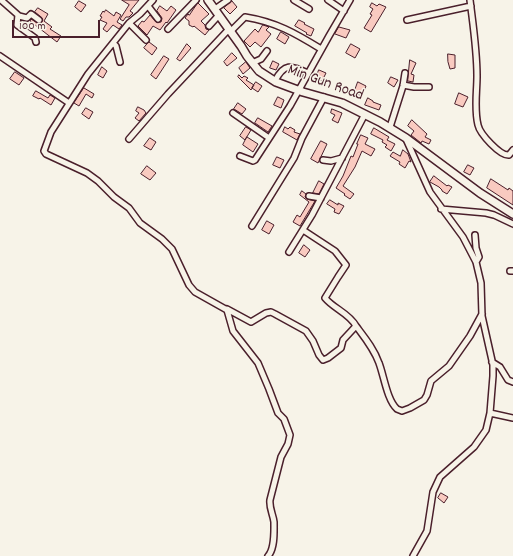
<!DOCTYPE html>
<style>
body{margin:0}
#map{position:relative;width:513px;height:556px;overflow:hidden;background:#f7f3e8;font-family:Dekko,sans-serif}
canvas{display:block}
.scale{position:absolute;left:12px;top:20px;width:88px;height:18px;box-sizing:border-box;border:2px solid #4a1f2b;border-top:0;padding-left:5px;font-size:12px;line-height:14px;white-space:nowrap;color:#4a1f2b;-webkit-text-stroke:3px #f7f3e8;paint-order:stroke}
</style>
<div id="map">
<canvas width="513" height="556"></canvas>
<div class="scale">100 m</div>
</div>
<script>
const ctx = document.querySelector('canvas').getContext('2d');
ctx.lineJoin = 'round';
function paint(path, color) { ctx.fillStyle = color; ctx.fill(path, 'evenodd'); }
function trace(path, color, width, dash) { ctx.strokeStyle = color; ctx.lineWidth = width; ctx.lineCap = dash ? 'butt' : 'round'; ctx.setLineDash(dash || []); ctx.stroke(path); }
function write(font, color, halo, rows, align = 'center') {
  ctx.font = font + ' Dekko,sans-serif'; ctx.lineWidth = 3; ctx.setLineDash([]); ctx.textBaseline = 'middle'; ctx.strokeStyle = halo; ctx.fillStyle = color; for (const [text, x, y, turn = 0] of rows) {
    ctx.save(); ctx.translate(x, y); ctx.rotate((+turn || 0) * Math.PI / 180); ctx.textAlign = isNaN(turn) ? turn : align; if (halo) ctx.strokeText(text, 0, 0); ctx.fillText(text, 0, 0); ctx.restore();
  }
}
const building = new Path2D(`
 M122,0H139L130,11L133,13L129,17H126L123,21L120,19L129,5Z
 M79,1L86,5L81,12L75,7Z
 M232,1L237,7L230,14L224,8Z
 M198,3L209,14L201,21L205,25L206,29L209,30L205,35L194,26L193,27L189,25V21L185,18L188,14L189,15Z
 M372,3L377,6L379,4L386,7L371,32L364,28L372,15L370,14L373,9L370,7Z
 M160,6L167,11L171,6L176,10L167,23L166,22L160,30L153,26L147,35L138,26L142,21L144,22L150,15L156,22H161L162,18L157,11Z
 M38,8L48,14L44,21L52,27L50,29L61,36L57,42L30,21L31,19L39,24L42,22V18L35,12Z
 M106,10L114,16L116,12L121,15L117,22L122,25L119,29L113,25L107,32L103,29L107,23L100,20L102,17L100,16L103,11L104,12Z
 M299,20L305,23L304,24L314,29L311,36L306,34L307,33L295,26Z
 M263,25L269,27L266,30L271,34L261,47L255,42L250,47L244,41L255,29L258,32Z
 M339,27L350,30L346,38L335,34Z
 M281,32L289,37L285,44L277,39Z
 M149,42L157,48L152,55L144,48Z
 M187,44L191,48L180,61L177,59Z
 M351,44L360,49L355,58L346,53Z
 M232,53L237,58L227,66L224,62Z
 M448,54L455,55V68L450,69L448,62Z
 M164,56L169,59L156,79L151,75Z
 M410,60L416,63L411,74L414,75L413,82L408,81Z
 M273,61L279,64L276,70L270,68Z
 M246,62L250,68L243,74L239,68Z
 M102,67L107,71L103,78L98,75Z
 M319,70L326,73L322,81L316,78Z
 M15,72L24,78L19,85L10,79Z
 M239,75L242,78L244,76L248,78L246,80L254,85L251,90L238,77Z
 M391,77L398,80L394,87L388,83Z
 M256,82L262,86L258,92L252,88Z
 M358,82L366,86L362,96L354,93Z
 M84,88L94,94L92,98L86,94L79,106L74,103Z
 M36,91L48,98L50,95L55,98L51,105L40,98L39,99L33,96Z
 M459,93L468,97L463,107L455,104Z
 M278,97L284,100L281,108L274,105Z
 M368,98L373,101V102L381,105L379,110L365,105Z
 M238,103L246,109L242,114L234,109Z
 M138,107L144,110L146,113L139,121L135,118L139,113L136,111Z
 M86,108L93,112L89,119L82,114Z
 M332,109L342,113L338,123L332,120L335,115L331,113Z
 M258,118L272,126L268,132L255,123Z
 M412,120L427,134L425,137L431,140L429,144L422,141L421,143L411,135L414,131L408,126Z
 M246,127L251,130L245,140L240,136Z
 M285,127L288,129L290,127L295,130L294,132L300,134L297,140L283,132Z
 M374,128L389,137L387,140L395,144L391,151L385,147L387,145L382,142L383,140L371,134Z
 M361,135L368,138L365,144L375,149L371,156L362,151L355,167L343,186L354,194L350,199L344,195L345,194L336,188L343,176L351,156L353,157L358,144H357Z
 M247,137L258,144L253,152L243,145Z
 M150,138L156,142L151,150L144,146Z
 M321,141L327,144L318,163L311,159Z
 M403,150L408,154L411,162L409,161L405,168L399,164L400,162L390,156L393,152L400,156Z
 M277,157L284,160L280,168L273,165Z
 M468,165L474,168L470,175L464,172Z
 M147,166L156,173L150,180L141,174Z
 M434,176L447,186L448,185L452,187L447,194L442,191V190L439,187L430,182Z
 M491,179L508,190L509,188L513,191V205L487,188Z
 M319,181L324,184L319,194L313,193Z
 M302,191L306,194L305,197L307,199L315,201L300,226L293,222L297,215L300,217L309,202L300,195Z
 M330,200L338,205V203L344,206L339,214L334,212L335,209L327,204Z
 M267,221L274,225L269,234L262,230Z
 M304,245L310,250L305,257L299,253Z
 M441,493L448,497L444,503L438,498Z`);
const street = new Path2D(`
 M1,0L18,15L17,25L35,38L36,42
 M153,0L140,14L129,23L88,74L51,132L44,151L46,154L87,173L98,181L114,197L129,208L140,223L162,239L172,249L189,285L195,292L227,310L233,331L258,363L269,389L278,413L284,419L290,435L288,444L281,457L270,500C269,508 273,514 274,522C274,531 275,549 268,556
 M294,0L309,9
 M328,0L344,11
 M470,0C473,25 477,50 477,76C477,92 474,109 478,125C480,134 500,156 509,155L513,150
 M148,6L158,19
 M215,9L228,0
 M19,16L27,18L31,14L39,20
 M407,20L471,6
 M129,23L146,40
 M209,26L219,15
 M168,29L196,0
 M231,31L245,17C276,22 295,33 321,49
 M113,43L116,46L120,62
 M0,56L69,103
 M252,63L261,59L267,51
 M275,81C284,63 291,65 308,73
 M403,85L414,87H429
 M233,113L269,138
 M390,127L403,86L405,73
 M129,139L168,94L229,29
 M406,139L430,192L463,237L476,262L481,283L482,316L493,365V376L490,413L486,430L474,447L440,477L433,492L427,531L413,556
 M240,156L253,161L255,160L290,106L329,36L350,0
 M323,160L331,161L342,158
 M309,196L321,198
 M441,209L486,213L494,215L513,224
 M252,226L294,158L302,138L324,97
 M475,235L476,248L479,257L476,262
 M289,252L312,215L365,114
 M510,271H513
 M227,309L251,322L266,313L271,312L275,314L306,331L313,341L319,355L323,360L328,358L341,348L343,340L356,326C349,313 334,309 325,298L338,277L346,265L335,251L303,230
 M356,326C365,338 374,349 379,363C384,376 387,400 397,409L402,411L410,408L424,400L427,395L431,381L449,366L470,336L482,314
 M492,362L500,367L508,380L513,382
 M490,413L513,418`);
const secondary = new Path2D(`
 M208,0L241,46L247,56L259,71L276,82L303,92L342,103L380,122L406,138L480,193L513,214`);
const streetNames = [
 ["Min Gun Road",325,84,20]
];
paint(building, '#f9cac0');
trace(building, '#4a1f2b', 1);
trace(street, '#4a1f2b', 8);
trace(secondary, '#4a1f2b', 10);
trace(street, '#f7f3e8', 5);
trace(secondary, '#f7f3e8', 7);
write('16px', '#4a1f2b', '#f7f3e8', streetNames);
</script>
